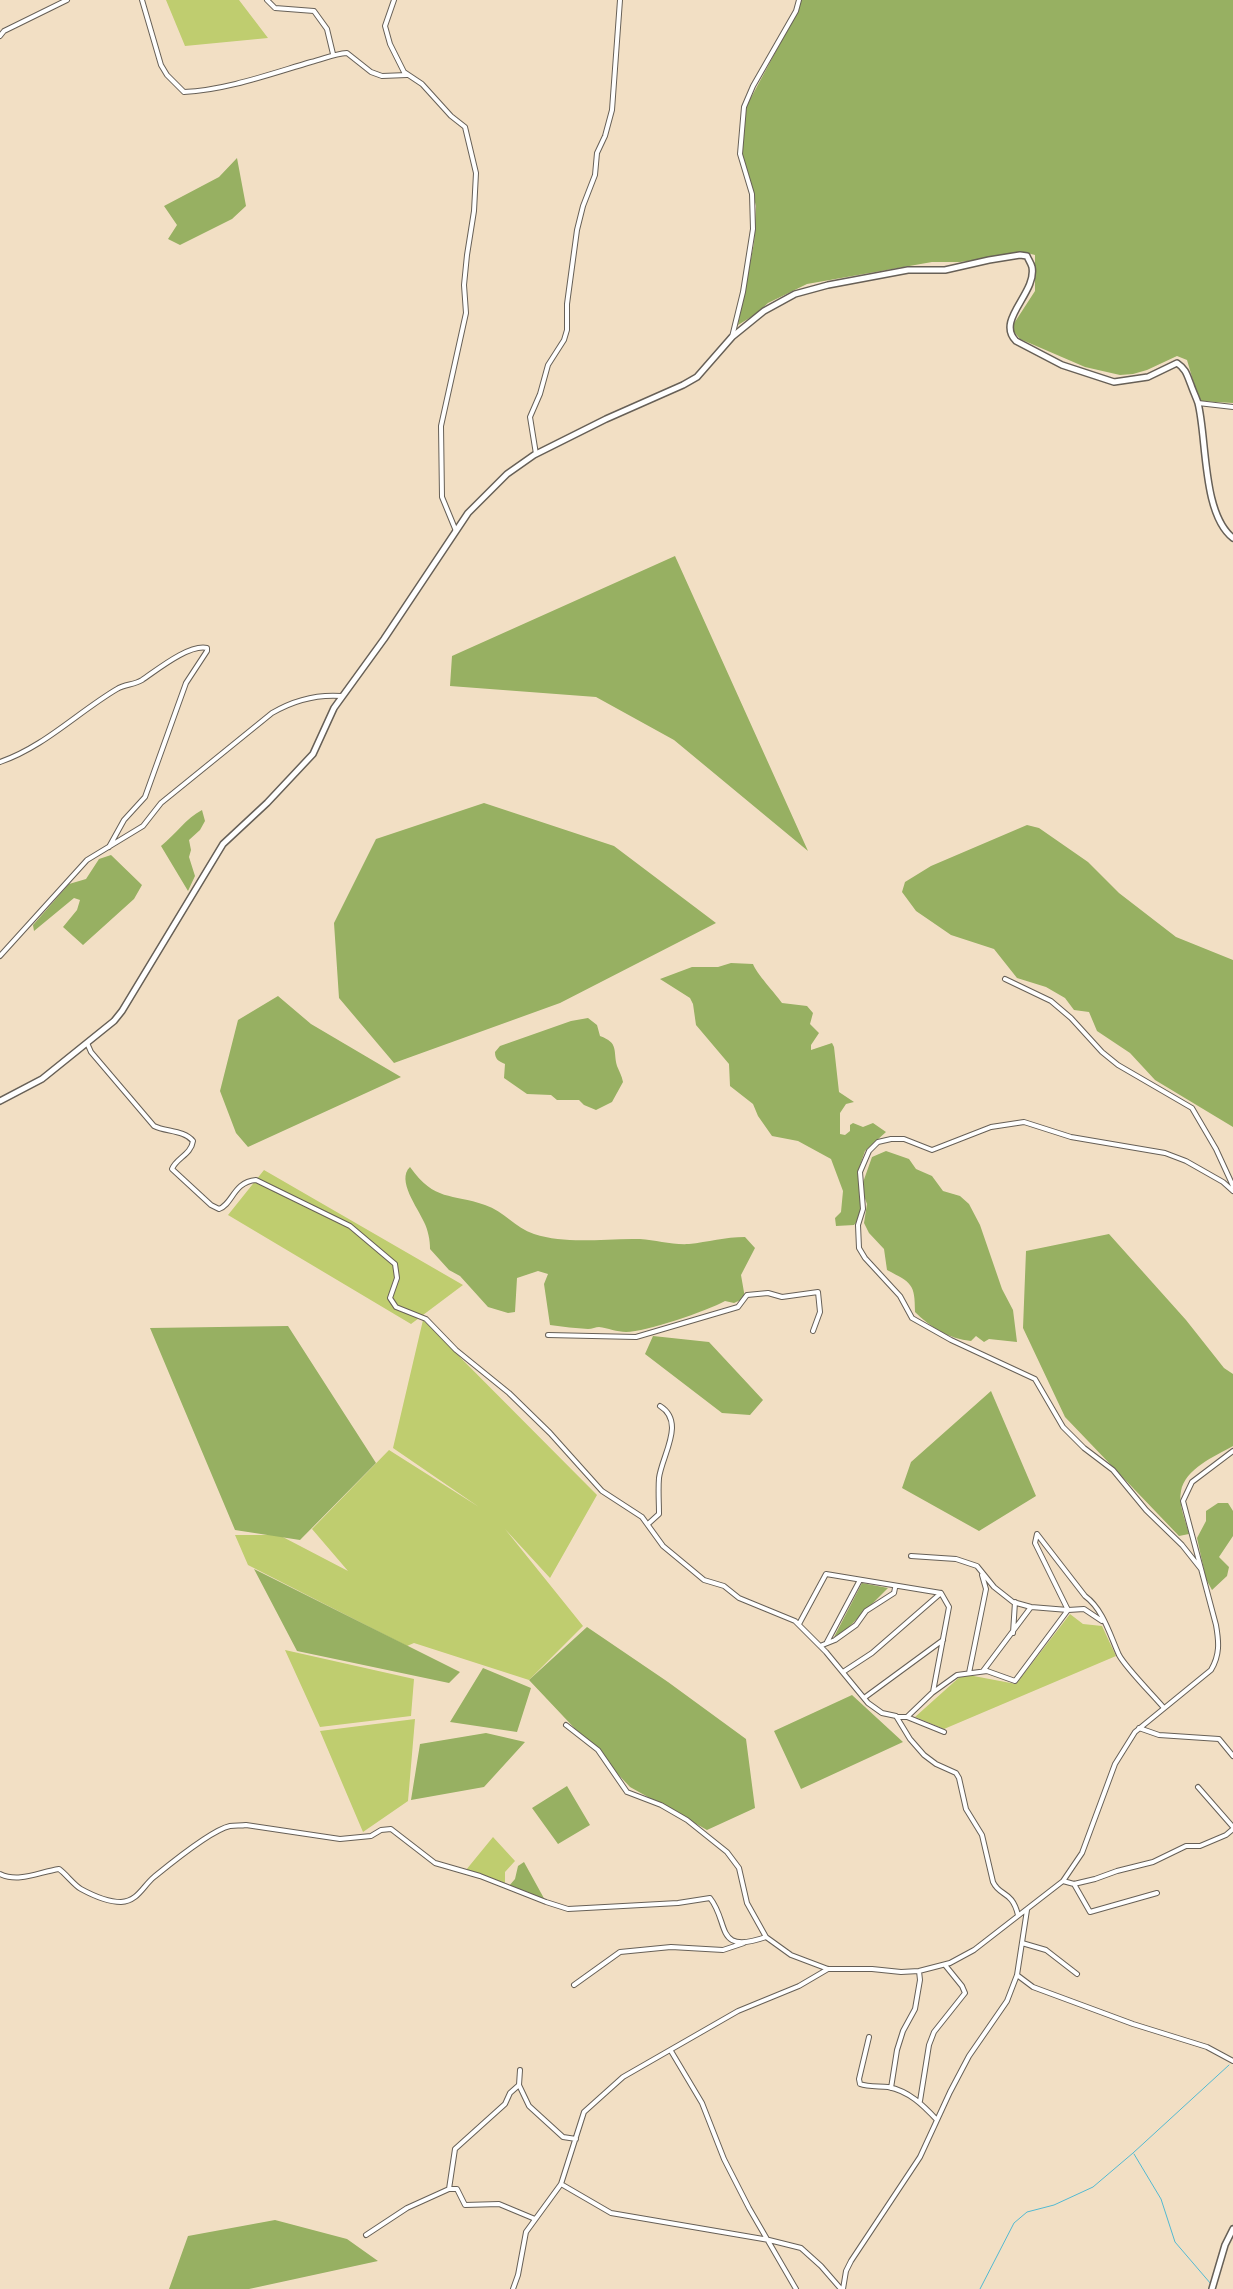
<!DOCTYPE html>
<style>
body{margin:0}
canvas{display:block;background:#f2dfc4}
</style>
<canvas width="1233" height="2289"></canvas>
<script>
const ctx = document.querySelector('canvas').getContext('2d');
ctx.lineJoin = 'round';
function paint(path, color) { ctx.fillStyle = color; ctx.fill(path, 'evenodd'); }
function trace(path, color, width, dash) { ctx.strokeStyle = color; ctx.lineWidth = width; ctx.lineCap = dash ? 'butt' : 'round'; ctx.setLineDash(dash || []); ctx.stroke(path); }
const green = new Path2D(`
 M166,0H239L268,38L185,46Z
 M264,1170L463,1285L411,1324L228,1215Z
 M423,1320L597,1495L550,1578L505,1529L583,1626L529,1680L414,1643L407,1646L248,1565L235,1535H279L348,1571L312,1529L389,1450L479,1507L393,1448Z
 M1070,1614L1083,1624L1102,1626L1116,1656L944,1729L915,1717L963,1674L1016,1684Z
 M285,1650L414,1679L411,1716L320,1727Z
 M415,1719L408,1801L363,1832L320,1731Z
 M493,1837L515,1861L505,1872V1883L466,1870Z`);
const forest = new Path2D(`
 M801,0H1233V403L1199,401L1187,360L1177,356L1147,370L1133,374L1120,375L1085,367L1020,339L1011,328L1035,291V255L1027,253L960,262H932L807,284L768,303L756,314L738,325L754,243L756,206L742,153L746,107L797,12Z
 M237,158L246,206L232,219L180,245L168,239L177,225L164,206L219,177Z
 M675,556L808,851L674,740L596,697L450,686L452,656Z
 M484,803L614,846L716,923L560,1003L394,1063L339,998L334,923L376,839Z
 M202,810L205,821L200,830L189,840L191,850L189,857L195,876L188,891L161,846C175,835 186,818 202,810Z
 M1027,825L1039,828L1088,862L1119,893L1176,937L1233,960V1127L1155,1080L1130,1053L1097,1031L1089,1012L1074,1010L1065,998L1046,987L1017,978L994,949L951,935L935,924L916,911L902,892L905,882L931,866Z
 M111,855L142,885L134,899L83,945L63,927L77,910L80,900L74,898L34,931L33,925L69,884L86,879L99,859Z
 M731,963L753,964C756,973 775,993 782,1003L807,1006L813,1013L810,1024L819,1033L811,1045V1050L832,1043L834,1047L839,1092L854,1102L846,1104L840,1113V1134L845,1135L850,1131V1125L853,1123L863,1127L873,1123L886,1132L865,1151L858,1171L861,1209L858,1220L854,1225L836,1226L835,1218L841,1212L843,1191L831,1159L798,1141L772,1136L758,1116L753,1104L730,1086L729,1064L696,1025L693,1004L690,998L660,979L692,967H718Z
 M278,996L311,1024L401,1077L248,1147L236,1133L220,1091L238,1020Z
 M588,1018L597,1025L600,1036C619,1043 613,1050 617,1066C619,1071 622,1076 623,1082L612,1102L596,1110L584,1105L579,1100H557L551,1095L527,1094L504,1078L505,1064C499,1061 495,1060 495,1052L500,1046L571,1021Z
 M886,1151L909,1159L916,1169L932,1176L943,1191L960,1196L969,1204L980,1225L1002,1289L1013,1310L1017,1342L989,1339L984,1342L976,1336L971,1341C949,1339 930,1327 915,1312C915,1284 912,1283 887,1270L884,1249L869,1233L864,1223L867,1204L861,1188L872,1157Z
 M410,1167C435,1202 451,1193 485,1205C504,1211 515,1228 534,1234C568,1245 605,1238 640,1239C656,1240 672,1245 689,1244C708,1242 725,1237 745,1237L755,1248L741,1275L745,1298L734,1303L725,1301C707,1311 646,1332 626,1332C617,1332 608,1328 599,1327C596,1327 592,1329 588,1329C576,1328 563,1327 550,1325L544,1284L548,1274L538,1271L517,1278L515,1312L508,1313L488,1307L460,1276L449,1270L430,1249C430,1240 428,1230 424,1222C418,1208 396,1180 410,1167Z
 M1109,1234L1186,1320L1224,1368L1233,1374V1446C1215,1456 1185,1469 1181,1491C1178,1504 1186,1522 1189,1534L1179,1536L1065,1417L1023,1328L1026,1251Z
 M288,1326L376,1463L300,1540L235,1530L150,1328Z
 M653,1336L709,1342L763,1400L750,1415L722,1413L645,1354Z
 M991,1391L1036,1496L979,1531L902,1488L911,1462Z
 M1218,1503H1228L1233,1511V1536L1219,1557L1229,1567L1227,1576L1212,1590L1206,1579L1197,1538L1206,1521V1511Z
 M254,1569L460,1672L449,1683L297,1651Z
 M862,1583L888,1588L845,1631L834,1637Z
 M587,1627L668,1682L746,1739L755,1808L707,1830L630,1787L529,1680Z
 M483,1668L531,1688L517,1732L450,1722Z
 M852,1695L903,1742L801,1789L774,1731Z
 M486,1733L525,1742L484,1787L411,1800L420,1744Z
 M567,1786L590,1825L558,1844L532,1808Z
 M524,1862L546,1902L509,1886L515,1879L518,1866Z
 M275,2220L347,2239L378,2261L249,2289H169L188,2236Z`);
const stream = new Path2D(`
 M1134,2154L1161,2199L1175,2242L1211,2284
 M980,2289L1014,2223L1027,2212L1054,2205L1093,2187L1133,2153L1229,2065`);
const street = new Path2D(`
 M142,0L161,65L167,75L184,92C226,90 270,74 311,62C324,59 333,54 347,53L371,72L382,76L407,75
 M267,0L275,8L314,11L327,29L333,54
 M394,0L385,26L390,44L404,72L422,84L451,116L465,127L476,173L474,211L467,255L464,285L466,313L441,426L442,497L456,531
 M0,36L4,31L67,0
 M732,337L743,292L753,229L752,194L740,154L744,107L753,86L796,11L799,0
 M1198,403L1233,407
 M536,454L530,417L540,394L548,365L564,340L567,330V304L577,230L583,206L595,175L597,153L605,136L612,110L620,0
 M0,762C44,747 78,712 117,689C125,684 134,685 142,680C157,670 189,644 207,648V651L186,683L145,797L124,820L109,847
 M0,956L87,860L143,826L161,803L272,713C294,700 316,694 342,696
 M1005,979L1051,1001L1071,1018L1102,1052L1118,1065L1192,1108L1216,1149L1233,1186
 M87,1043L91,1052L154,1126C166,1132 184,1130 193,1141C191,1155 176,1158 172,1169L211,1205L219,1209C233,1204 233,1182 256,1180L350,1226L395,1264L397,1278L390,1298L396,1307L426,1319L456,1350L509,1393L550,1433L602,1491L642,1517L663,1546L692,1570L704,1580L724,1586L739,1598L795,1621L826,1652L868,1703L882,1713L896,1716L910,1739L924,1755L936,1764L956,1773L959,1778L966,1809L982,1835L993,1882C1000,1897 1012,1890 1018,1915
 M548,1335L636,1337L738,1307L747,1295L768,1293L782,1297L818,1292L820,1312L813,1331
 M648,1524L659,1514C659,1503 658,1490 659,1478C662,1455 686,1422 660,1406
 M911,1556L956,1559L977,1566L994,1587L1013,1602L1031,1607L1068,1610L1084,1609L1102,1621
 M1201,1569L1182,1545L1146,1510L1113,1470L1084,1448L1063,1427L1035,1379L951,1340L912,1318L900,1296L865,1258L859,1248L858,1225L863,1209L860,1172L869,1151L878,1142L891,1139H904L932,1150L991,1127L1024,1122L1071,1137L1165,1153L1186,1161L1223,1182L1233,1191
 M799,1624L826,1574L941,1593L949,1607L933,1692
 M1013,1633L1015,1602
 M827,1642L860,1580
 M820,1646L835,1640L856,1625L866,1611L894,1593L895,1588
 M983,1671L1031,1607
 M843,1672L872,1653L941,1593
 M969,1673L986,1589L982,1575
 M864,1698L943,1640
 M898,1717H907L932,1693L957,1675L987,1671L1015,1681L1068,1610L1035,1543L1037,1534L1085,1596C1103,1609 1110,1635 1119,1655C1126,1668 1153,1695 1164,1708
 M907,1717L944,1732
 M566,1725L598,1750L627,1792L661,1805L687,1820L727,1852L739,1868L747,1903L766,1937L791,1955L828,1969H872L901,1972L919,1971L950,1963L974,1950L1063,1881L1082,1853L1115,1764L1135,1732L1211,1670C1220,1655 1219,1642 1216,1625L1183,1501L1192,1482L1233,1451
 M1139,1728L1159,1735L1219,1739L1233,1756
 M1198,1787L1233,1827
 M0,1874C19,1883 39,1872 59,1869C66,1874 74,1885 81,1889C92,1895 109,1902 121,1902C138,1901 143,1886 154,1877C170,1864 211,1830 230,1826C235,1825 241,1826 246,1825L340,1839L371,1836L381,1830L391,1829L435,1863L480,1876L546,1902L568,1909L678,1903L710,1898C730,1923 714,1955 766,1937
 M1063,1881L1074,1884L1095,1879L1117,1871L1153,1862L1186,1846H1200L1226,1835L1233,1829
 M1074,1884L1090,1912L1157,1893
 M1022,1943L1046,1950L1077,1974
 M1017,1975L1033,1987L1133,2024L1207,2047L1233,2061
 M574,1985L620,1952L671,1947L723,1950L744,1943
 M869,2037L859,2079L860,2084C868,2087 879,2086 888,2087C909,2091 923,2105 937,2120
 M671,2051L702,2103L724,2159L749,2208L796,2289
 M520,2070L519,2085L529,2106L563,2137L576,2139
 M891,2088L897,2050L903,2031L915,2009L920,1980L919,1971
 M920,2101L929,2045L934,2032L965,1993L962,1986L945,1965
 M561,2184L611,2213L769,2240L801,2248L821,2266L841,2289
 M449,2189L455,2149L505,2104L510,2093L519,2085
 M366,2235L407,2208L449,2189H457L465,2205L499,2204L535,2219
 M513,2289L518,2275L526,2232L561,2184L584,2112L623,2077L738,2011L799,1986L828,1969
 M843,2289L846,2271L851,2261L920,2157L950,2092L969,2056L1007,2001L1017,1975L1027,1910`);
const secondary = new Path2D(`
 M0,1101L42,1079L114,1021L122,1011L223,844L267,803L313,754L334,708L384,639L468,513L507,474L534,455L606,419L683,385L697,377L732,337L764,311L795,294L828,285L908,270H945L989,260L1020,255L1027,256C1028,259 1031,263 1032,267C1037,293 995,320 1016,341L1062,365L1114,382L1148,377L1177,363C1186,369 1187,375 1191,385C1193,391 1196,397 1198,403C1207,438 1202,514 1233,538
 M1212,2289L1225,2245L1233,2229`);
paint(green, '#bfcd6f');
paint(forest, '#97b062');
trace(stream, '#53b9d1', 1);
trace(street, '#676057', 6);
trace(secondary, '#676057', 8);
trace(street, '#fff', 4);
trace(secondary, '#fff', 5);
</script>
